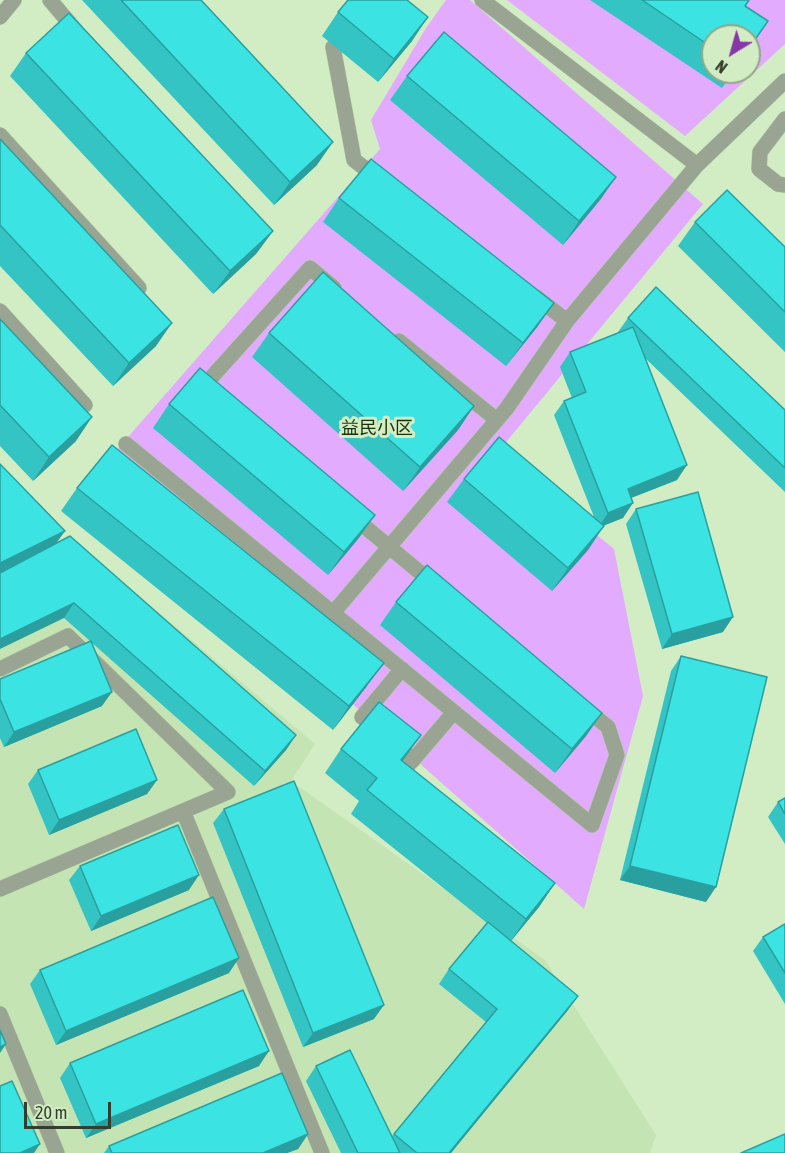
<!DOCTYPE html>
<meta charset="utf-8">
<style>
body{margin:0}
#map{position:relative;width:785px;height:1153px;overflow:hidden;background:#d2edc3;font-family:"Asap Condensed",sans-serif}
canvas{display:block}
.north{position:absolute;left:701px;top:24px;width:60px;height:60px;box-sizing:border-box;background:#d2edc3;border:2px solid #92a787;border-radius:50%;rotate:217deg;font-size:16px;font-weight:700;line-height:24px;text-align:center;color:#333e2d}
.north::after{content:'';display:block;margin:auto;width:21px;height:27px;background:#8738a8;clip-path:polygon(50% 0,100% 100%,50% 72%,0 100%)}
.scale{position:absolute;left:24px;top:1102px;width:87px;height:27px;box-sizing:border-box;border:3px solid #333e2d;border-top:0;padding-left:8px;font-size:18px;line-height:21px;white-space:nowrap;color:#333e2d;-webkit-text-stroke:4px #d2edc3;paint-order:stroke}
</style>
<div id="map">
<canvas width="785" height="1153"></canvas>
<div class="north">N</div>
<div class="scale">20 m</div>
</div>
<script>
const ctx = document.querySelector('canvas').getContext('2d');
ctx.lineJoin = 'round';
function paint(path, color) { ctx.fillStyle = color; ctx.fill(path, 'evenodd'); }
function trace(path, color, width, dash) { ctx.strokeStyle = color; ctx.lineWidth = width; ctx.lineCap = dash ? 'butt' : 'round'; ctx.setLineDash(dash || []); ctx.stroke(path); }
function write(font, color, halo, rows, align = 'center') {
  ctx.font = font + ' "Asap Condensed","Noto Sans SC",sans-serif'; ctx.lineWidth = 6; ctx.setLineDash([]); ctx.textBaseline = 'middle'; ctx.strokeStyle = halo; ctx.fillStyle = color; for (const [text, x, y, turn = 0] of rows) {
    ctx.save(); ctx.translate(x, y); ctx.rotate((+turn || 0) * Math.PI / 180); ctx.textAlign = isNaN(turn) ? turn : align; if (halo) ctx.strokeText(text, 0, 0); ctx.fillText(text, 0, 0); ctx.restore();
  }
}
const built = new Path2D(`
 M74,541L315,744L291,781L545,960L656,1135L650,1153H0V575Z`);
const green = new Path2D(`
 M446,0H470L703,204L497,453L614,549L643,696L584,909L322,677L107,461L380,149L371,120L426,28Z
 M507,0H785V44L685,136ZM713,36H749V72H713Z`);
const lane = new Path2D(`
 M50,0L77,32
 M482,0L697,165L785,81
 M0,17L14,0
 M333,47L354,160L380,180
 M785,119L760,152L759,169L778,184L785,185
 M0,135L139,288
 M536,297L567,321
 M0,311L85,405
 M399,341L497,420
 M205,392L201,389L310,268L334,288
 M126,444L333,613L507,408L567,321L697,165
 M352,516L435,585
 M333,613L592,825L617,755L608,727L583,707
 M0,669L68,636L228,792L0,889
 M381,733L362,717L402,669
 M406,754L413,760L454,712
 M398,778L396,777L413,760
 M183,811L322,1153
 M0,1014L57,1153`);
const wall = new Path2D(`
 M82,0H201L317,165L274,205Z
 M590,0H749L713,36V72H733L722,88Z
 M409,2L412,41L378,82L322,36L338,12Z
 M26,53L273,231L256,254L213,294L10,76Z
 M407,76L616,177L600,200L563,245L390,100Z
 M0,139L156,346L113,386L0,266Z
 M339,198L538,326L506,366L323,222Z
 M695,222L785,247V352L678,246Z
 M628,318L785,410V492L645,358L677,480L631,498L623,518L603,525L588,550L552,591L447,502L464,479L594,517L554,415L564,401L572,398L560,367L570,352L619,333L618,332Z
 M0,319L76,441L33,481L0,446Z
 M269,333L474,406L458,430L403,491L252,357Z
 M169,404L375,515L358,539L328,575L153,428Z
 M77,488L367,686L333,730L61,511Z
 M636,509L723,632L662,649L626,524Z
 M56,543L296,735L286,750L254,786L91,642L102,706L4,747L0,738V679L90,641L64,618Z
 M396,602L602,713L586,736L555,773L380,625Z
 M681,656L706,902L620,880L671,671Z
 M341,749L403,761L555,883L539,907L511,941L568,1010L451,1153H341L306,1081L316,1066L392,1136L486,1022L439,984L449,969L487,923L351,814L359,801L325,773Z
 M38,770L157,780L147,794L49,835L28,784Z
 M785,798V844L768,817L778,802Z
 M224,809L374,1019L303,1047L213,823Z
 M80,866L189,890L91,931L69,880Z
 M785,924V1004L753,951L763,937Z
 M40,970L229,973L56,1045L30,984Z
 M70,1063L259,1066L86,1138L60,1078Z
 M308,1134L298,1149L287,1153H104L109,1146Z`);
const shadedWall = new Path2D(`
 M428,17L412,41L378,82L394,59Z
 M333,142L317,165L274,205L290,182Z
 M616,177L600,200L563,245L579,221Z
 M273,231L256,254L213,294L230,271Z
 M554,303L538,326L506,366L523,343Z
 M172,323L156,346L113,386L129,363Z
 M474,406L458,430L403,491L420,467Z
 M92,417L76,441L33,481L49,457Z
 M687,465L677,480L618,503L628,489Z
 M633,503L623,518L598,528L608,513Z
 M375,515L358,539L328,575L344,552Z
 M604,526L588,550L552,591L568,568Z
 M65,531L48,555L0,578V563Z
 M74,603L64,618L0,649V639Z
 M733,617L723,632L662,649L672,634Z
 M384,663L367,686L333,730L349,706Z
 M112,692L102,706L4,747L14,732Z
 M602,713L586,736L555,773L572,749Z
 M296,735L286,750L254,786L265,771Z
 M421,735L404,759L385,783L401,760Z
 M157,780L147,794L49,835L59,820Z
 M630,866L716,887L706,902L620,880Z
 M199,875L189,890L91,931L101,916Z
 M555,883L539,907L510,942L526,919Z
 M239,958L229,973L56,1045L66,1031Z
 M578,996L568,1010L451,1153H449Z
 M384,1005L374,1019L303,1047L313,1033Z
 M6,1044L0,1053V1047Z
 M269,1051L259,1066L86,1138L96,1124Z
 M308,1134L298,1149L287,1153H263Z
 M40,1144L34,1153H20Z`);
const building = new Path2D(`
 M121,0H201L333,142L290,182Z
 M348,0H407L428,17L394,59L338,12Z
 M642,0H749L745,6L768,21L749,48V36H713V48Z
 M69,13L273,231L230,271L26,53Z
 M444,32L616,177L579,221L407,76Z
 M0,139L172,323L129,363L0,225Z
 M371,159L554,303L523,343L339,198Z
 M727,190L785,247V312L695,222Z
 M323,272L474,406L420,467L269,333Z
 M656,287L785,410V468L628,318Z
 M0,319L92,417L49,457L0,405Z
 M633,327L687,465L628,489L633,503L608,513L564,401L586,392L570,352Z
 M200,368L375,515L344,552L169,404Z
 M499,437L604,526L568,568L464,479Z
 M112,445L384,663L349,706L77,488Z
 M0,464L65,531L0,563Z
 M698,492L733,617L672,634L636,509Z
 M70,536L296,735L265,771L74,603L0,639V573Z
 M427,565L602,713L572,749L396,602Z
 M91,641L112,692L14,732L0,699V679Z
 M681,656L767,677L716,887L630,866Z
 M379,702L421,735L401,760L555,883L526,919L367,790L377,778L341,749Z
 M136,729L157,780L59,820L38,770Z
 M294,781L384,1005L313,1033L224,809Z
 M785,798V814L778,802Z
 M178,825L199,875L101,916L80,866Z
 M213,897L239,958L66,1031L40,970Z
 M488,922L578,996L449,1153H417L394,1134L497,1009L449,969Z
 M785,924V973L763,937Z
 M243,990L269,1051L96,1124L70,1063Z
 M0,1030L6,1044L0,1047Z
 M350,1050L400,1153H358L316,1066Z
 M282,1073L308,1134L263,1153H112L109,1146Z
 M12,1081L40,1144L20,1153H0V1086Z
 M785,1134V1153H741Z`);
const neighbourhoodNames = [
 ["益民小区",377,428]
];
paint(built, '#c5e4b3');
paint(green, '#e3abfe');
trace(lane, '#b2caa5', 16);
trace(lane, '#99a493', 15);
paint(wall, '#33c4c3');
paint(shadedWall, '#29a09f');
paint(building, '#3be4e3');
trace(building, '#29a09f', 1.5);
write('18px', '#1b300c', '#d2edc3', neighbourhoodNames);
</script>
